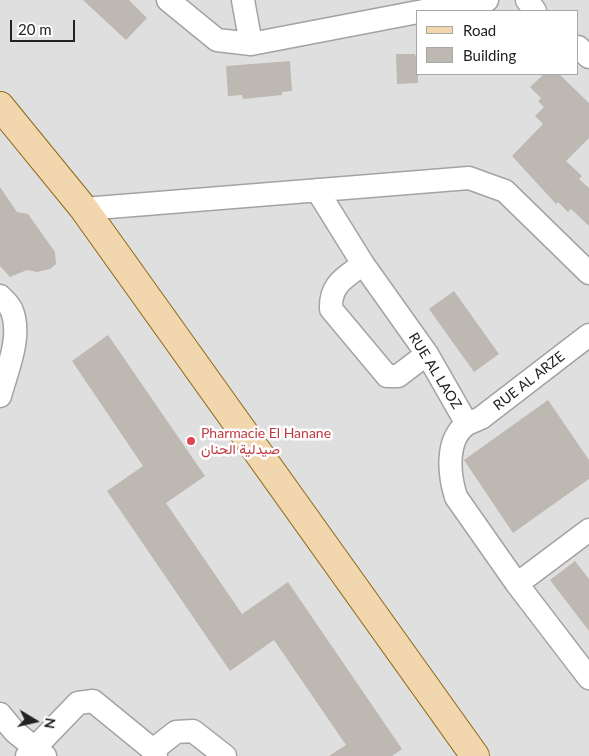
<!DOCTYPE html>
<meta charset="utf-8">
<style>
body{margin:0}
#map{position:relative;width:589px;height:756px;overflow:hidden;background:#f1efea;font-family:Lato,sans-serif}
canvas{display:block}
.legend{position:absolute;left:416px;top:10px;width:162px;height:65px;box-sizing:border-box;background:#fff;border:1px solid #a7a7a7;margin:0;padding:6px 9px;list-style:none;font-size:15px;color:#222}
.legend li{display:flex;align-items:center;gap:10px;height:25px}
.legend b{width:25px;border:1px solid #a7a7a7}
.north{position:absolute;left:10px;top:696px;width:50px;height:50px;-webkit-text-stroke:4px #fff;paint-order:stroke;rotate:99deg;font-size:14px;font-weight:700;line-height:20px;text-align:center;color:#222}
.north::after{content:'';display:block;margin:auto;width:18px;height:22px;background:#222;clip-path:polygon(50% 0,100% 100%,50% 72%,0 100%)}
.scale{position:absolute;left:10px;top:20px;width:65px;height:22px;box-sizing:border-box;border:2px solid #222;border-top:0;padding-left:6px;font-size:15px;line-height:18px;white-space:nowrap;color:#222;-webkit-text-stroke:4px #fff;paint-order:stroke}
</style>
<div id="map">
<canvas width="589" height="756"></canvas>
<ul class="legend">
<li><b style="height:6px;background:#f1d6ae"></b>Road</li>
<li><b style="height:14px;background:#beb8b3"></b>Building</li>
</ul>
<div class="north">N</div>
<div class="scale">20 m</div>
</div>
<script>
const ctx = document.querySelector('canvas').getContext('2d');
ctx.lineJoin = 'round';
function paint(path, color) { ctx.fillStyle = color; ctx.fill(path, 'evenodd'); }
function trace(path, color, width, dash) { ctx.strokeStyle = color; ctx.lineWidth = width; ctx.lineCap = dash ? 'butt' : 'round'; ctx.setLineDash(dash || []); ctx.stroke(path); }
function write(font, color, halo, rows, align = 'center') {
  ctx.font = font + ' Lato,Vazirmatn,sans-serif'; ctx.lineWidth = 5; ctx.setLineDash([]); ctx.textBaseline = 'middle'; ctx.strokeStyle = halo; ctx.fillStyle = color; for (const [text, x, y, turn = 0] of rows) {
    ctx.save(); ctx.translate(x, y); ctx.rotate((+turn || 0) * Math.PI / 180); ctx.textAlign = isNaN(turn) ? turn : align; if (halo) ctx.strokeText(text, 0, 0); ctx.fillText(text, 0, 0); ctx.restore();
  }
}
const residential = new Path2D(`
 M0,0H589V756H0ZM418,11H578V74H418Z`);
const building = new Path2D(`
 M83,0H129L147,18L126,40Z
 M396,54H415L416,58H418V83L397,84Z
 M290,61L292,91L282,92V95L243,99L242,95L228,96L226,66Z
 M544,74H559L589,103V138L566,161L582,176L579,179L589,188V226L571,209L568,212L558,202L556,204L512,156L543,124L535,116L544,107L538,101L541,98L530,87Z
 M0,187L17,212L28,214L55,252L56,264L50,269L37,272L27,270L10,277L0,266Z
 M454,291L499,354L474,372L429,309Z
 M108,335L205,476L166,503L242,614L288,582L402,749L392,756H329L346,745L274,640L230,671L107,491L143,466L72,361Z
 M548,400L589,460V479L513,533L464,460Z
 M575,561L589,579V631L550,580Z`);
const minor = new Path2D(`
 M168,0L217,40L251,44L418,12
 M243,0L251,44
 M527,0L535,11
 M423,11L487,0
 M578,47L589,57
 M317,190L363,264L427,354L467,424C445,439 449,475 456,497L517,584L589,678
 M84,209L469,178L505,191L589,273
 M363,264C345,278 330,284 331,309L387,376H398L427,354
 M0,296C4,300 10,305 12,311C22,337 7,370 0,396
 M467,424L481,418L589,335
 M517,584L589,530
 M0,714L15,732L45,756
 M153,750L176,732L193,731L225,756
 M27,756L78,703L93,701L153,750L156,756`);
const major = new Path2D(`
 M0,106L84,209L475,756`);
const markers = [
 [191,441,5,"#e0444e"]
];
const streetNames = [
 ["RUE AL LAOZ",435,371,58],
 ["RUE AL ARZE",529,381,-38]
];
const healthNames = [
 ["Pharmacie El Hanane",201,433],
 ["صيدلية الحنان",201,449]
];
paint(residential, '#e0dfdf');
paint(building, '#beb8b3');
trace(minor, '#a3a3a3', 25);
trace(major, '#8c6813', 30);
trace(minor, '#fff', 22);
trace(major, '#f1d6ae', 28);
for (const [x, y, r, color] of markers) { const dot = new Path2D(); dot.arc(x, y, r, 0, 2 * Math.PI); ctx.fillStyle = color; ctx.fill(dot); trace(dot, '#fff', 2); }
write('14px', '#222', '#fff', streetNames);
write('14px', '#be3a42', '#fff', healthNames, 'left');
</script>
